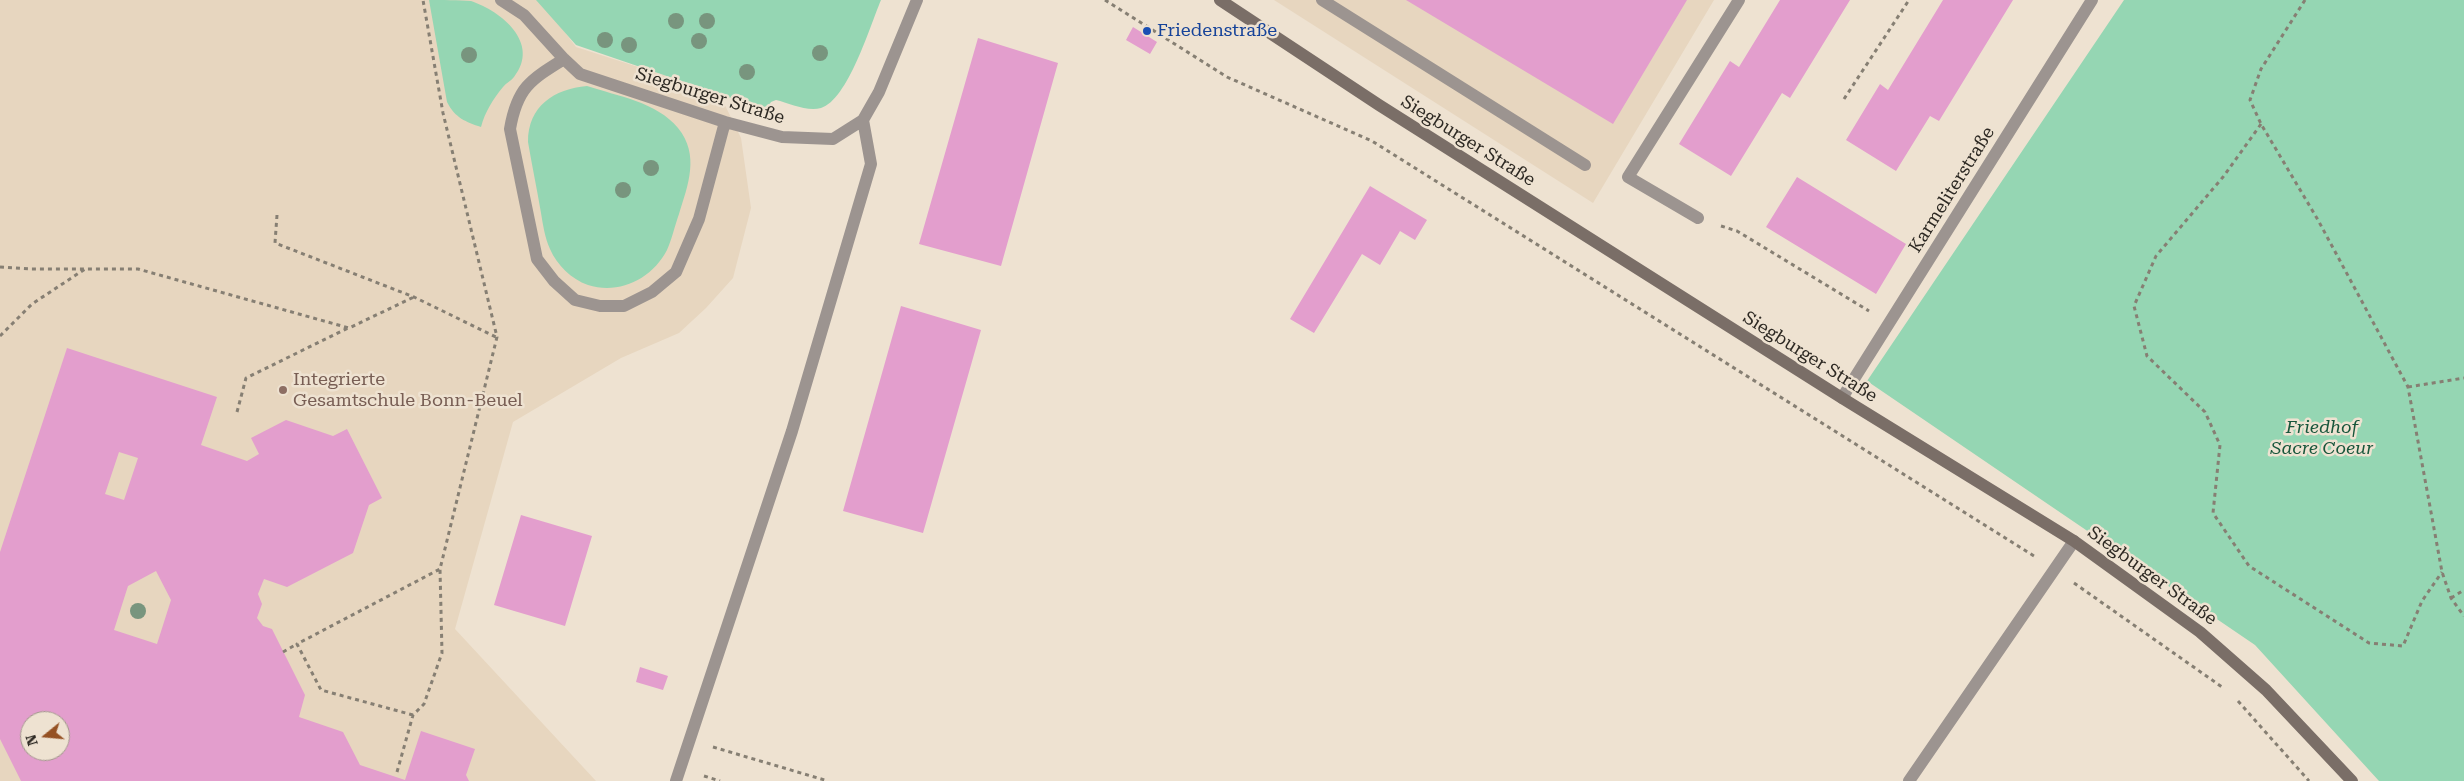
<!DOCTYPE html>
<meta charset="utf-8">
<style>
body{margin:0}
#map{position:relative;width:2464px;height:781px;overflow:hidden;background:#eee2d1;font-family:"Roboto Serif",serif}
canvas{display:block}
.north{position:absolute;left:20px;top:711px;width:50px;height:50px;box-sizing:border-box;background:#eee2d1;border:1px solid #a1988b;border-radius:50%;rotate:253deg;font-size:14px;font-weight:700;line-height:20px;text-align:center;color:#2d2923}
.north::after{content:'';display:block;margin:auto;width:18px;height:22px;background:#955123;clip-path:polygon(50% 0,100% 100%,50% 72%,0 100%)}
</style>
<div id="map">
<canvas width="2464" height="781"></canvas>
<div class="north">N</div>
</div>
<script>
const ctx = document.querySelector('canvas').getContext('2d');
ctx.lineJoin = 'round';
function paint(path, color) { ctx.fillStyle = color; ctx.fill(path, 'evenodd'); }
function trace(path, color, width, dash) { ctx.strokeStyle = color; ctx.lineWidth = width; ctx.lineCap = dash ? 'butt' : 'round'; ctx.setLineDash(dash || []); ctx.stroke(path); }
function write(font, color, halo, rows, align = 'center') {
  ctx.font = font + ' "Roboto Serif",serif'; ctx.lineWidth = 5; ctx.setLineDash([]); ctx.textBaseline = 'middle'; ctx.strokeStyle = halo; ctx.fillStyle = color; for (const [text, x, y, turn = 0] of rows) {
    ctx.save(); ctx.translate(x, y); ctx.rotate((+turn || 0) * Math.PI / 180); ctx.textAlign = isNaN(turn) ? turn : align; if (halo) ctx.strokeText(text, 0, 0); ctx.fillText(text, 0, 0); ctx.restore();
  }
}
const built = new Path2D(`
 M0,0H541L576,47L719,93L741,138L751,208L733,278L706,308L679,333L621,358L513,422L455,629L596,781H0ZM30,721H60V751H30Z
 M1274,0H1714L1593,203Z`);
const green = new Path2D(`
 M429,0C441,0 460,0 471,1C501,11 541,43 514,77C511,81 506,83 503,87C493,99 485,112 481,127C466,122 455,118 447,102Z
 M536,0H881C870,26 848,100 821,108C807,112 789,103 776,100L771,102L766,110L576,45Z
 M2124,0H2464V781H2379L2255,645L1867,381Z
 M587,86C617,96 657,102 678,128C700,155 688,185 679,214C675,225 672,239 667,250C652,279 619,295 588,285C571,279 557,265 550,249C545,238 543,225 541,213C537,189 532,166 528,142C528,106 554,89 587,86Z`);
const building = new Path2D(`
 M1406,0H1687L1613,124Z
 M1780,0H1850L1790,98L1782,93L1731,176L1679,144L1730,61L1739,67Z
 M1943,0H2013L1939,121L1930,116L1896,171L1846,140L1880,84L1888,90Z
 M1133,27L1157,42L1150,54L1126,40Z
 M978,38L1058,63L1001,266L919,244Z
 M1797,177L1906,244L1876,294L1766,227Z
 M1370,186L1427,220L1415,240L1400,231L1380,265L1362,254L1314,333L1290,319Z
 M901,306L981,330L923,533L843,511Z
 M67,348L217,397L201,445L247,461L259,454L251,438L286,420L333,436L347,429L382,498L369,505L353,553L287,587L264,579L258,594L262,604L257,618L263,626L272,629L305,695L299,717L343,732L360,765L405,780L421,731L475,749L466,775L469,781H21L0,739V552ZM119,452L138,458L124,500L105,494ZM156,571L171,600L157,644L114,630L128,586ZM30,721H60V751H30Z
 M521,515L592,536L565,626L494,605Z
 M640,667L668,676L663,690L636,682Z`);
const path = new Path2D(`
 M1105,0L1227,77L1372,141L2034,556
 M2305,0L2261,69L2250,100L2261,124L2318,220L2408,387L2442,572L2451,598L2464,616
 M1844,99L1909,0
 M2261,124L2223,177L2156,256L2134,306L2147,356L2205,412L2220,445L2213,513L2249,566L2369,643L2403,646L2422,601L2442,572
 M277,215L275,243L414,297L496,337
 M1721,226L1737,231L1869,311
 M0,267L30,269H138L349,328L414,297
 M0,336L32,304L85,269
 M2408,387L2464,378
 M237,412L246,378L348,328
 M2074,583L2222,687
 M2451,598L2464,590
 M283,652L297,644
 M2238,701L2309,781
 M413,715L321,690L297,644L440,569
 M713,747L828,781
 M397,772L413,715L424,704L442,653L440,569L497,337L443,113L423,0
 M704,776L720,781`);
const lane = new Path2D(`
 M501,0L524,15L564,59L580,74L725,122L782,137L833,139L863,120L879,92L917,0
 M1322,0L1585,165
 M564,59C530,80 517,88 510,129L537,259L554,281L575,300L600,306H624L652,292L676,272L699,219L725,122
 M676,781L792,431L871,164L863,120`);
const street = new Path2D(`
 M1698,218L1628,177L1739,0
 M1842,398L2092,0
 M1909,781L2074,541`);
const secondary = new Path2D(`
 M1220,0L1379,105L1842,398L2074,541L2200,632L2266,690L2352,781`);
const trees = [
 [676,21],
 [707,21],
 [605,40],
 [699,41],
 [629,45],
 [820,53],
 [469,55],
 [747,72],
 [651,168],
 [623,190],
 [138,611]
];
const markers = [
 [1147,31,5,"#1a4fb4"],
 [283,390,5,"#8d6e63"]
];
const transitNames = [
 ["Friedenstraße",1157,31]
];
const streetNames = [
 ["Siegburger Straße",710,96,17],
 ["Siegburger Straße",1468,141,32],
 ["Karmeliterstraße",1952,190,-58],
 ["Siegburger Straße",1810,357,32],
 ["Siegburger Straße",2152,576,36]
];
const educationNames = [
 ["Integrierte",293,380],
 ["Gesamtschule Bonn-Beuel",293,401]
];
const parkNames = [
 ["Friedhof",2322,428],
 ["Sacre Coeur",2322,449]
];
paint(built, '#e7d6bf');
paint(green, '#95d6b3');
paint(building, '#e39ecd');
trace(path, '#867f73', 3, [4, 4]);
trace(lane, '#9c9490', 12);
trace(street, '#9c9490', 12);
trace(secondary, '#7a6e67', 12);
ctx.fillStyle = '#78957e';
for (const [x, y] of trees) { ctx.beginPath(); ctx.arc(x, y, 8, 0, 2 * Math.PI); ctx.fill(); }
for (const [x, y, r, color] of markers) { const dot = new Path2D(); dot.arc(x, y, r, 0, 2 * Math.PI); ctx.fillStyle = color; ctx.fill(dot); trace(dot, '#eee2d1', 2); }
write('18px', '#164399', '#eee2d1', transitNames, 'left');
write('18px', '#2d2923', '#eee2d1', streetNames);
write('18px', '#785e54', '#eee2d1', educationNames, 'left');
write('italic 18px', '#17563b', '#eee2d1', parkNames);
</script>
